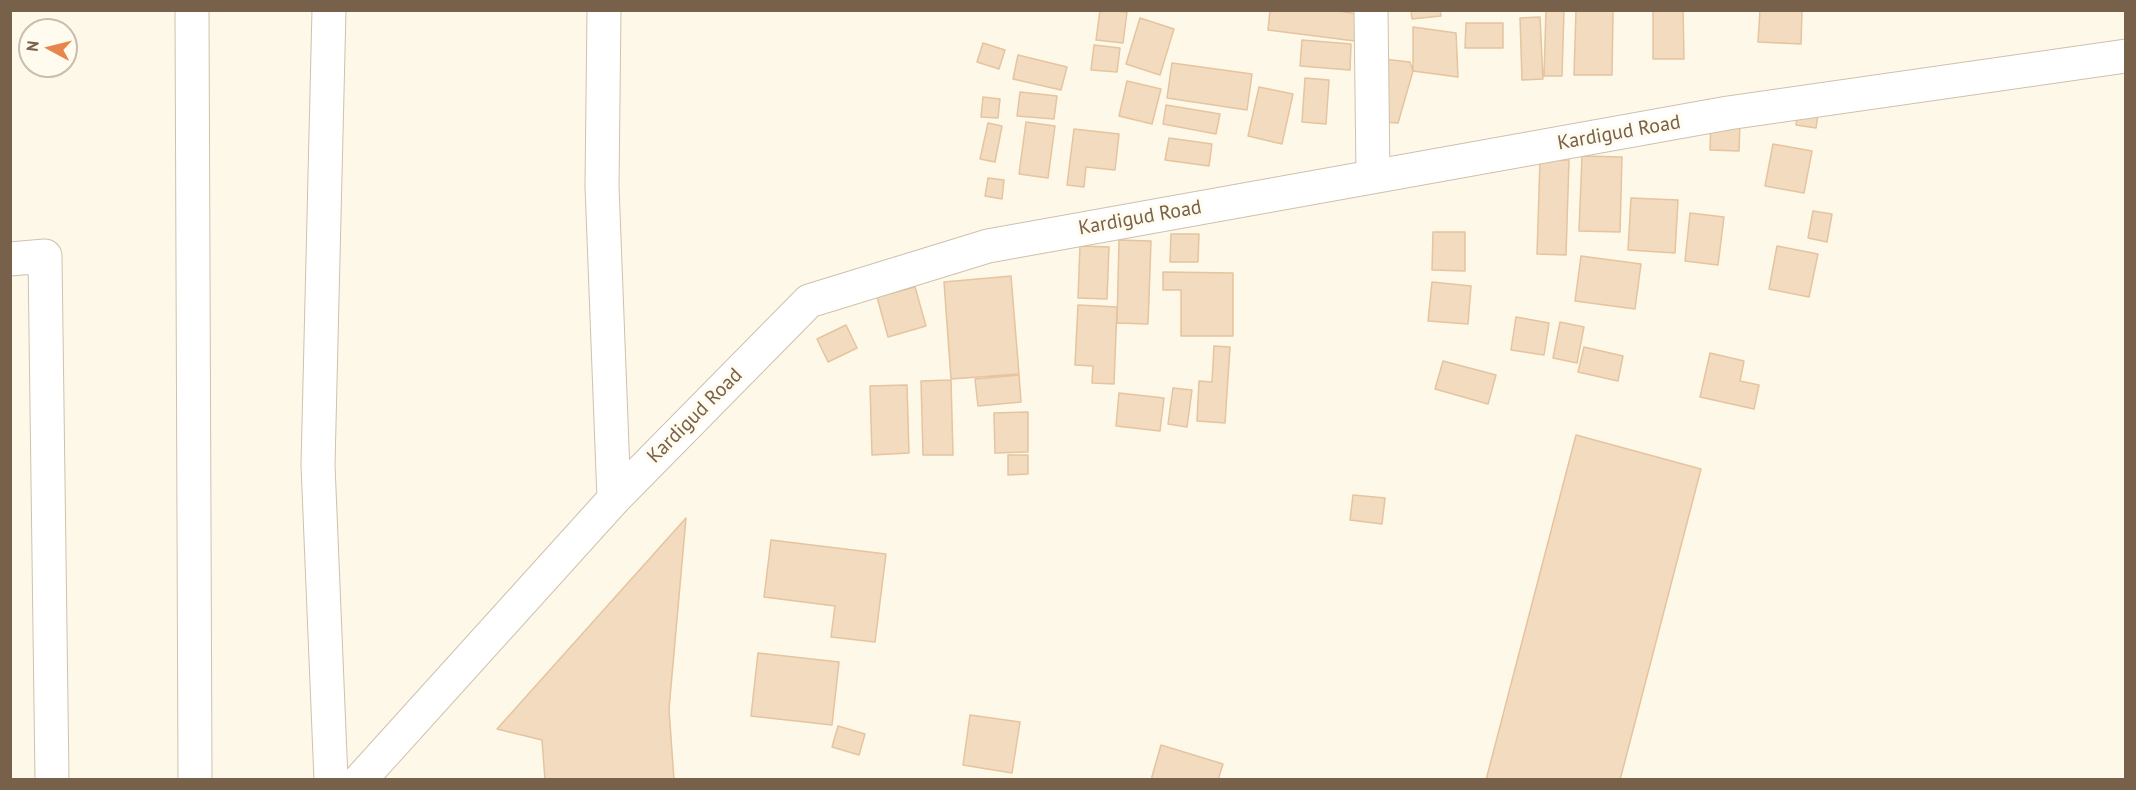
<!DOCTYPE html>
<style>
body{margin:0}
#map{position:relative;width:2136px;height:790px;overflow:hidden;background:#fdf8e8;font-family:"PT Sans",sans-serif}
canvas{display:block}
.frame{position:absolute;inset:0;border:12px solid #77614b;pointer-events:none}
.north{position:absolute;left:18px;top:18px;width:60px;height:60px;box-sizing:border-box;background:#fffbee;border:2px solid #c9bdad;border-radius:50%;rotate:277deg;font-size:16px;font-weight:700;line-height:24px;text-align:center;color:#77614b}
.north::after{content:'';display:block;margin:auto;width:21px;height:27px;background:#e7854c;clip-path:polygon(50% 0,100% 100%,50% 72%,0 100%)}
</style>
<div id="map">
<canvas width="2136" height="790"></canvas>
<div class="frame"></div>
<div class="north">N</div>
</div>
<script>
const ctx = document.querySelector('canvas').getContext('2d');
ctx.lineJoin = 'round';
function paint(path, color) { ctx.fillStyle = color; ctx.fill(path, 'evenodd'); }
function trace(path, color, width, dash) { ctx.strokeStyle = color; ctx.lineWidth = width; ctx.lineCap = dash ? 'butt' : 'round'; ctx.setLineDash(dash || []); ctx.stroke(path); }
function write(font, color, halo, rows, align = 'center') {
  ctx.font = font + ' "PT Sans",sans-serif'; ctx.lineWidth = 6; ctx.setLineDash([]); ctx.textBaseline = 'middle'; ctx.strokeStyle = halo; ctx.fillStyle = color; for (const [text, x, y, turn = 0] of rows) {
    ctx.save(); ctx.translate(x, y); ctx.rotate((+turn || 0) * Math.PI / 180); ctx.textAlign = isNaN(turn) ? turn : align; if (halo) ctx.strokeText(text, 0, 0); ctx.fillText(text, 0, 0); ctx.restore();
  }
}
const building = new Path2D(`
 M1100,10L1127,12L1123,43L1096,40Z
 M1270,10H1332L1358,14L1355,41L1268,30Z
 M1411,10H1440L1441,16L1412,19Z
 M1546,10H1564L1562,76H1544Z
 M1576,10L1613,11L1612,75H1574Z
 M1653,10H1683L1684,59H1653Z
 M1760,10L1802,11L1801,44L1758,42Z
 M1540,17L1543,79L1522,80L1520,18Z
 M1140,18L1174,29L1160,75L1126,64Z
 M1466,23H1503V48H1465Z
 M1413,27L1456,33L1458,77L1413,71Z
 M1302,40L1351,44L1350,70L1300,66Z
 M983,43L1005,50L999,69L977,62Z
 M1094,45L1120,48L1117,72L1091,70Z
 M1018,55L1067,67L1061,90L1013,79Z
 M1383,59L1410,62L1413,71L1398,123L1378,122Z
 M1172,63L1252,74L1247,110L1167,98Z
 M1305,78L1329,80L1326,124L1302,122Z
 M1127,81L1161,89L1152,124L1119,116Z
 M1259,87L1293,94L1282,144L1248,136Z
 M1020,92L1057,96L1054,119L1017,116Z
 M983,97L1000,99L998,118L981,117Z
 M1166,105L1220,114L1216,134L1163,124Z
 M1798,112L1818,115L1816,128L1796,125Z
 M1711,118L1740,120L1739,151L1710,150Z
 M1026,122L1055,126L1048,178L1019,174Z
 M988,123L1002,126L995,162L980,159Z
 M1074,129L1119,134L1115,170L1086,167L1084,187L1067,185Z
 M1169,138L1212,144L1209,166L1165,160Z
 M1773,144L1812,151L1804,193L1765,186Z
 M1582,156L1622,157L1620,232L1579,231Z
 M1540,160H1569L1566,255L1537,254Z
 M988,178L1004,180L1002,199L985,196Z
 M1631,198L1678,200L1675,253L1628,250Z
 M1813,211L1832,214L1827,242L1808,238Z
 M1690,213L1724,217L1718,265L1685,261Z
 M1433,232H1465V271L1432,270Z
 M1171,234H1199L1198,262H1170Z
 M1119,240L1151,241L1148,324L1117,323Z
 M1080,246L1109,247L1107,299L1078,298Z
 M1777,246L1818,254L1809,297L1769,289Z
 M1581,256L1641,264L1635,309L1575,301Z
 M1163,272L1233,273V336H1181V290H1163Z
 M1011,276L1019,374L951,379L944,282Z
 M1432,282L1471,286L1468,324L1428,321Z
 M915,287L926,326L888,337L877,297Z
 M1078,305L1117,307L1114,384L1092,383L1093,366L1075,365Z
 M1516,317L1549,323L1544,355L1511,350Z
 M1560,322L1584,327L1577,363L1553,358Z
 M846,325L857,348L828,362L817,339Z
 M1214,346L1230,347L1225,423L1197,421L1199,381L1212,382Z
 M1584,347L1623,356L1618,381L1578,372Z
 M1710,353L1744,361L1740,381L1759,385L1754,409L1700,397Z
 M1443,361L1496,375L1488,404L1435,389Z
 M1019,375L1021,402L978,406L975,379Z
 M951,380L953,455H923L921,381Z
 M907,385L909,453L872,455L870,386Z
 M1173,388L1192,390L1187,427L1168,424Z
 M1119,393L1164,398L1160,431L1116,426Z
 M1028,412V452L995,453L994,413Z
 M1576,435L1701,469L1620,780H1486Z
 M1008,455H1028V474L1008,475Z
 M1353,495L1385,498L1382,524L1350,520Z
 M686,518L669,709L674,780H545L542,740L497,729Z
 M771,540L886,554L875,642L831,637L835,606L764,597Z
 M758,653L839,662L832,725L751,716Z
 M970,715L1020,722L1012,773L963,765Z
 M838,726L865,734L859,755L832,747Z
 M1161,745L1223,764L1218,780H1151Z`);
const minor = new Path2D(`
 M192,10L195,780
 M329,10L318,465L331,780
 M604,10L602,186L614,499
 M1371,10L1373,176
 M10,259L45,256L52,780
 M360,780L614,499L809,301L988,246L1728,113L2126,56`);
const streetNames = [
 ["Kardigud Road",1619,133,-10],
 ["Kardigud Road",1140,218,-10],
 ["Kardigud Road",695,416,-45]
];
paint(building, '#f3dbbf');
trace(building, '#e5c49f', 1.5);
trace(minor, '#cfc1ad', 35);
trace(minor, '#fff', 33);
write('20px', '#77614b', '#fffbee', streetNames);
</script>
